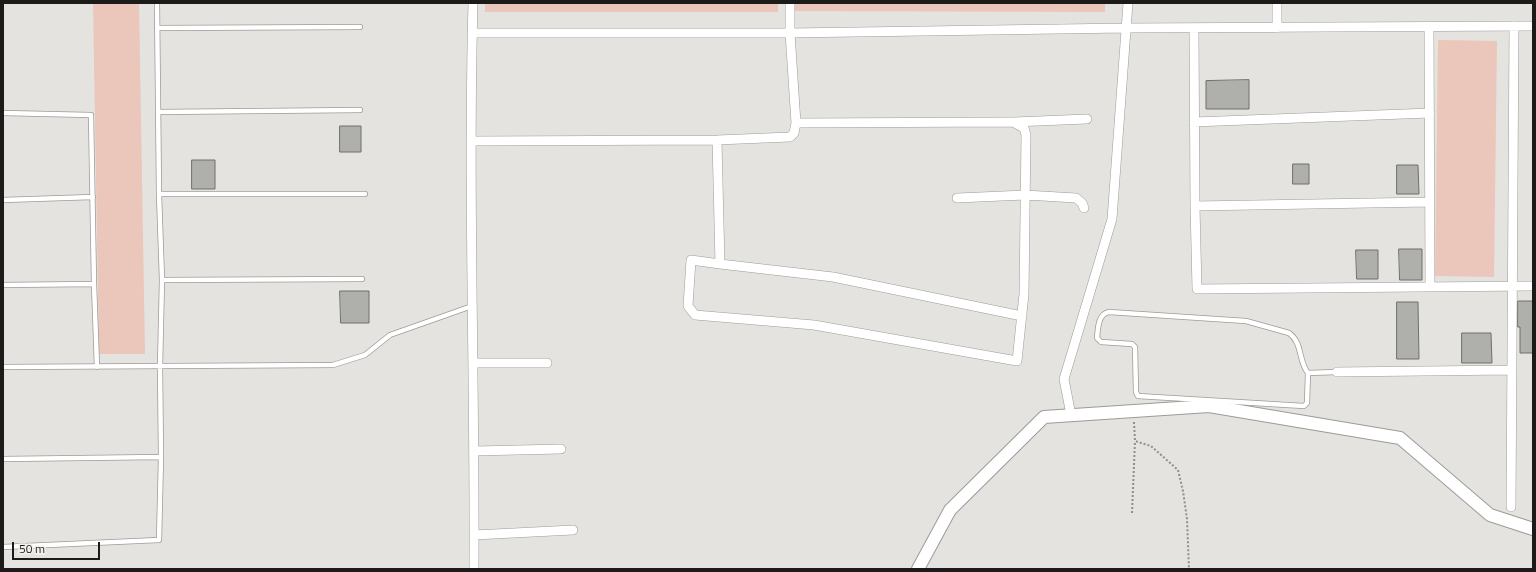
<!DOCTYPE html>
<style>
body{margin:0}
#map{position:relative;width:1536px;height:572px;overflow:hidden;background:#e5e3df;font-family:"Titillium Web",sans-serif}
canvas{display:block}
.frame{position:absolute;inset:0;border:4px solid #1c1b1a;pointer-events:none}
.scale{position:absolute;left:12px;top:542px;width:88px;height:18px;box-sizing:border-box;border:2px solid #1c1b1a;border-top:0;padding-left:5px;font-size:12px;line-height:14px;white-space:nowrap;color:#1c1b1a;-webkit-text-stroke:3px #f3f0ec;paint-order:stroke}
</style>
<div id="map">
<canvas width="1536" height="572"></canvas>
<div class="frame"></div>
<div class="scale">50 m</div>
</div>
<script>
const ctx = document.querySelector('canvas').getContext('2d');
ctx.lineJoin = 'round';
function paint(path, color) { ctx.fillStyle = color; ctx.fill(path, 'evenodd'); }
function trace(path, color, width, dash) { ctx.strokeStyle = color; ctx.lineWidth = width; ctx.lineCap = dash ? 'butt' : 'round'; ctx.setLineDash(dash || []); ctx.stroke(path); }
const green = new Path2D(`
 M93,3H139L145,354H99Z
 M485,3H778V12H485Z
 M795,3H1105V12L795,11Z
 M1438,40L1497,41L1494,277L1435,276Z`);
const building = new Path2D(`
 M1249,80V109H1206V81Z
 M340,126H361V152H340Z
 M192,160H215V189H192Z
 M1293,164H1309V184H1293Z
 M1397,165H1418L1419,194H1397Z
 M1399,249H1422V280H1400Z
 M1356,250H1378V279H1357Z
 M340,291H369V323H341Z
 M1518,301H1533V353H1520V327H1518Z
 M1397,302H1418L1419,359H1397Z
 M1462,333H1491L1492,363H1462Z`);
const path = new Path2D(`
 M1134,422L1135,441L1151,446L1178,470L1183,491L1187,519L1189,569
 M1132,513L1135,441`);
const service = new Path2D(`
 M157,28L360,27
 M158,112L360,110
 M3,113L91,115L94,284L97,367
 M159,194H365
 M3,200L93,197
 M162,280L362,279
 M3,285L94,284
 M3,367L333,365L365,355L390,335L472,306
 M1308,373L1307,403L1304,406L1138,396L1136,392L1135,347L1132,344L1101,342L1097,338C1098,328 1098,314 1109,312L1246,321L1289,333C1303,343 1298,361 1308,373L1337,372
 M3,459L161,457
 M3,547L159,540L161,457L160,367L162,280L159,194L157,3`);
const minor = new Path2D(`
 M473,3C468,192 475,380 474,569
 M1429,27L1430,287
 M1277,28V3
 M1194,29L1195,206L1197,289L1533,286
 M472,33H790L1126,28L1533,26
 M1014,122L1087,119
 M1194,122L1430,113
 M717,140L720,264L691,260L688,306L695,315L814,325L1017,361L1024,294L1026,135L1024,128L1013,122L796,123
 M472,141L717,140L790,137L794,133L796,123L790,33V3
 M957,198L1025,195L1076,198L1082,203L1084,208
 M1195,206L1430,202
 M720,264L833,277L1022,316
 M473,363H547
 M1337,372L1512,370
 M1071,415L1064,379L1112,219L1128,3
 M475,451L561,449
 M1511,507L1514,26
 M474,535L573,530`);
const tertiary = new Path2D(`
 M918,569L950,510L1044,417L1209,406L1400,438L1490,515L1533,529`);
paint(green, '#ebc6ba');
paint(building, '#afafab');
trace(building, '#6f6f6b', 1);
trace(service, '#9d9b97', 6);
trace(minor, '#9d9b97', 10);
trace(tertiary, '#9d9b97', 14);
trace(path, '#908e8b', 2, [2, 2]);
trace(service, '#fff', 4.5);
trace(minor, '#fff', 9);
trace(tertiary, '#fff', 12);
</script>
